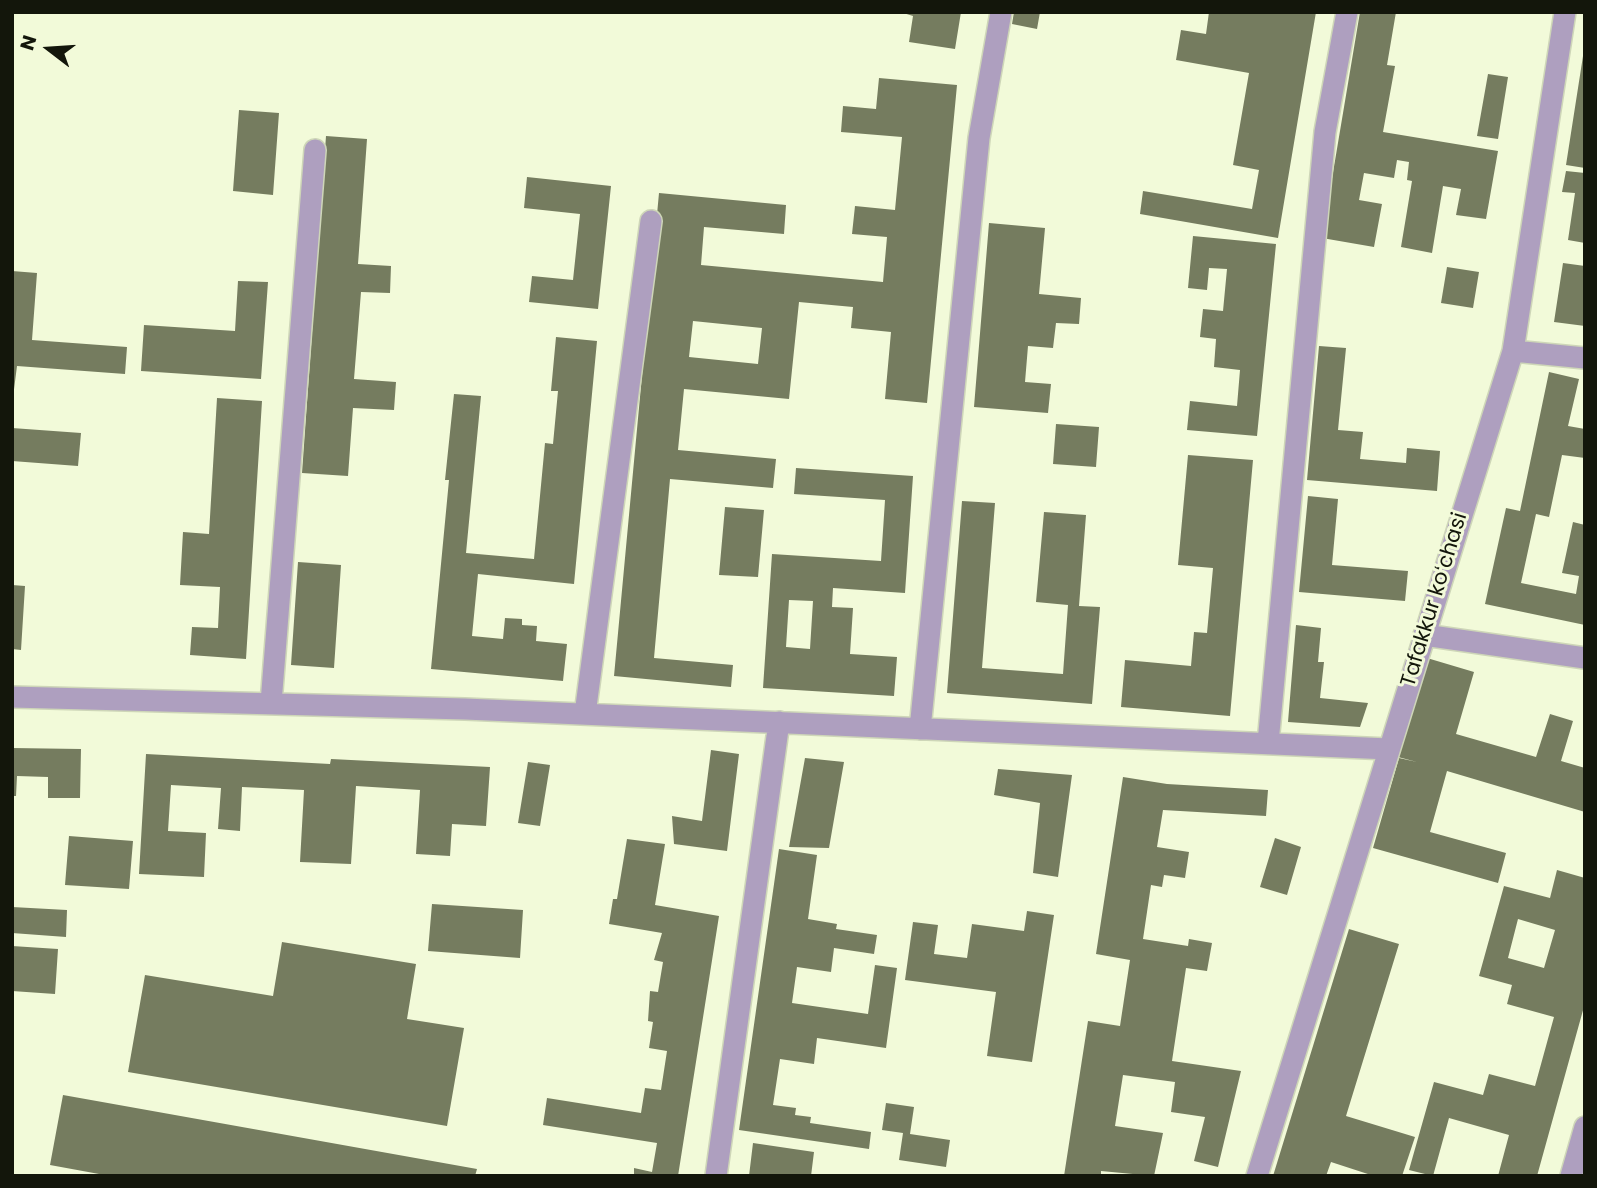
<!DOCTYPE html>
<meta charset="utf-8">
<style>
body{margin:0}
#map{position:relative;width:1597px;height:1188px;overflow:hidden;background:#f2fad9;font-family:Poppins,sans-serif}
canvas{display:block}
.frame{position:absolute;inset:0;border:14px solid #13160b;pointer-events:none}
.north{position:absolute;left:14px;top:14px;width:70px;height:70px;-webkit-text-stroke:5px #f2fad9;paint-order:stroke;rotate:287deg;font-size:19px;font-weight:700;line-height:28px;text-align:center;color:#13160b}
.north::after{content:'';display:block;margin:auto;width:24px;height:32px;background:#13160b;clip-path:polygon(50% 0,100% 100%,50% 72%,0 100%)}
</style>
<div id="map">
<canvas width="1597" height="1188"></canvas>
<div class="frame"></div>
<div class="north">N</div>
</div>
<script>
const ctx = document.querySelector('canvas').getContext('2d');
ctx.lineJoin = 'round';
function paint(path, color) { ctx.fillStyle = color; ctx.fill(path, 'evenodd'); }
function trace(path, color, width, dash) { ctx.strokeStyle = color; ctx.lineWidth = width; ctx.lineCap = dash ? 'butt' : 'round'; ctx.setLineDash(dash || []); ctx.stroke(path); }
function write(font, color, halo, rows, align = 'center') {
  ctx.font = font + ' Poppins,sans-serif'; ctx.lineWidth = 6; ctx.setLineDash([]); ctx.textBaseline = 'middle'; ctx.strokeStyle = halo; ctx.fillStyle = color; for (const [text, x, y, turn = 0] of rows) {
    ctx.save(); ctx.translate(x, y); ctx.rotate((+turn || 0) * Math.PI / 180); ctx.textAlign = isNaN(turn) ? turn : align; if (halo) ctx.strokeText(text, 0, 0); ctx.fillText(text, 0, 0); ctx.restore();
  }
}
const building = new Path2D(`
 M900,12H961L955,49L909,42L913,16Z
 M1014,12H1040L1037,29L1012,24Z
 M1209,12H1316L1278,238L1140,214L1143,191L1252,209L1259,170L1233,165L1249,73L1176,60L1181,30L1206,34Z
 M1360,12H1396L1387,65L1395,66L1383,132L1498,151L1486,219L1456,215L1461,189L1443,186L1432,253L1401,247L1412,181L1407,180L1409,162L1397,160L1394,178L1364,173L1359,200L1382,204L1374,247L1322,238Z
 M1583,56H1585V168L1566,165Z
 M1488,74L1508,77L1498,139L1477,136Z
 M879,78L957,85L927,403L885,399L891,332L851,328L853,307L799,302L789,399L684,389L678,450L776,459L773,488L670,479L654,658L733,665L731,687L614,676L659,193L786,205L784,234L704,227L701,265L883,282L887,237L852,234L855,206L895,210L902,137L841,132L843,106L876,109ZM693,321L762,328L758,364L689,357Z
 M239,110L279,113L273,195L233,191Z
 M326,136L367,139L358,264L391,266L390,293L361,292L354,379L396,382L394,410L353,408L348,476L302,473Z
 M1566,171L1585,173V243L1568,240L1575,193L1562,192Z
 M527,177L611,186L598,309L529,302L532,276L573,280L580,214L524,208Z
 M989,223L1045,228L1039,294L1081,298L1079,324L1056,323L1053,348L1028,346L1025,382L1051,384L1048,413L974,407Z
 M1193,236L1276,244L1257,436L1187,430L1190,401L1237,406L1240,370L1214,367L1216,339L1200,337L1203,309L1223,311L1227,269L1209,268L1207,290L1188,288Z
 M1563,263L1585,266V326L1554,322Z
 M1447,267L1479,272L1473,308L1441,303Z
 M12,271L37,273L32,340L127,347L125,374L17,366L12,405Z
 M238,281L268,282L261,379L141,371L144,325L235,331Z
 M556,337L597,341L574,584L478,574L472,636L503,639L505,618L522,619V625L537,626L536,641L567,644L563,681L431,669L449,480H445L454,394L481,396L466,553L534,559L545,443L553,444L558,391H551Z
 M1319,346L1346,348L1338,430L1363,432L1360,459L1406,463L1407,448L1440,451L1437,491L1307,480Z
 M1549,372L1579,379L1568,426L1585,429V458L1562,455L1549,517L1536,514L1521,583L1576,594L1579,576L1562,573L1573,522L1585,525V625L1485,604L1506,508L1520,511Z
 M217,398L262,401L246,659L190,655L192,627L218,628L220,587L180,585L183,532L209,534Z
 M1056,424L1099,427L1096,467L1053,464Z
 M12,428L81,433L78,466L12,461Z
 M1188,455L1253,460L1230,716L1121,707L1125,660L1191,666L1194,632L1207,633L1213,568L1178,565Z
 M796,468L913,476L905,593L833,588L832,607L853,608L850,654L897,657L894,696L763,688L772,554L881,561L885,500L794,494ZM789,600L813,601L810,649L786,647Z
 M1308,496L1338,499L1332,565L1408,571L1405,601L1299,592Z
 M962,501L995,503L982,668L1063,674L1068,605L1036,602L1044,512L1086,515L1079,606L1100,607L1092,704L947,693Z
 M725,507L764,510L758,577L719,575Z
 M298,562L341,565L334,668L291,665Z
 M12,585L25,586L21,650L12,649Z
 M1296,625L1321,628L1318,662H1324L1320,698L1368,703L1360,727L1288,722Z
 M1427,658L1474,672L1456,734L1536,757L1550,714L1573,721L1561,761L1585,768V812L1447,771L1430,832L1506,853L1498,883L1373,848L1399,758L1417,762L1398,757Z
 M12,748L81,749L80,798H48V777L17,776L16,796H12Z
 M711,750L739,754L727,851L674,844L672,816L702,821Z
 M146,754L330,764L331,759L490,767L486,826L452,824L450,856L416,854L420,790L356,786L351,864L300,862L304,790L242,787L240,831L218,829L221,788L171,785L168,831L206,833L204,877L139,874Z
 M805,758L844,762L829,848L789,847Z
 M528,762L550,765L540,826L518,823Z
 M998,769L1072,775L1058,877L1033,873L1040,803L994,795Z
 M1123,777L1167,784L1268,790L1266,816L1163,810L1157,847L1189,852L1185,878L1164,875L1162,887L1151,885L1143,939L1188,946L1189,939L1212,943L1207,971L1186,968L1172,1061L1241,1071L1218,1167L1194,1161L1205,1117L1171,1112L1175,1082L1123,1075L1115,1126L1163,1133L1154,1176L1101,1171V1176H1064L1088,1021L1120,1026L1130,960L1096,954Z
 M69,836L133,841L129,889L65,885Z
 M1275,838L1301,847L1287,895L1260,887Z
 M627,839L665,844L655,905L719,916L678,1176H634V1168L652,1172L657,1143L543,1125L547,1098L641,1113L645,1088L661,1090L667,1051L649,1048L653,1022L648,1021L650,991L658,992L663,962L654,960L662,933L609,924L613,899H617Z
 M779,849L817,855L808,919L837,924L836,929L877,935L874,954L834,948L831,972L797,967L792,1003L868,1014L875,965L897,968L886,1048L817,1038L814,1064L780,1059L773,1105L796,1108L795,1115L811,1117L810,1123L871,1132L869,1149L739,1130Z
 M1557,870L1585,878V1003L1537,1176H1498L1509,1135L1449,1118L1433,1176L1409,1170L1434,1082L1483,1095L1489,1074L1535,1086L1554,1017L1507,1004L1512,985L1479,976L1504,886L1550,898ZM1518,919L1555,930L1544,968L1508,958Z
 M432,904L523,910L520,958L428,951Z
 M12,907L67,910L66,937L12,933Z
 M1027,911L1054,915L1032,1062L987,1056L996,992L905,980L913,922L938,925L934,954L967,958L972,924L1024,931Z
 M1349,929L1399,944L1346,1116L1415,1137L1402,1176H1374L1331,1162L1326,1176H1273Z
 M282,942L416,964L407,1019L464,1028L447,1126L128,1072L145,975L273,996Z
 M12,946L58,949L55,994L12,991Z
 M63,1095L477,1169L475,1176H110L50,1165Z
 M886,1103L914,1107L910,1134L950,1140L946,1167L899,1160L903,1133L882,1130Z
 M753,1143L814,1152L811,1176H749Z`);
const minor = new Path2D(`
 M1513,351L1585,358
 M1424,635L1585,658
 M12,697L465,709L1389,749
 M271,703L315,150
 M585,714L651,221
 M920,729L979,138L1001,12
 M1268,743L1325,132L1347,12
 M716,1176L779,722
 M1257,1176L1513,351L1565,12
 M1571,1176L1585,1127`);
const streetNames = [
 ["Tafakkur koʻchasi",1435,600,-73]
];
paint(building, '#757c5f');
trace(minor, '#ced6b8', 24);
trace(minor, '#ae9fbf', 21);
write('21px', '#13160b', '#f2fad9', streetNames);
</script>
